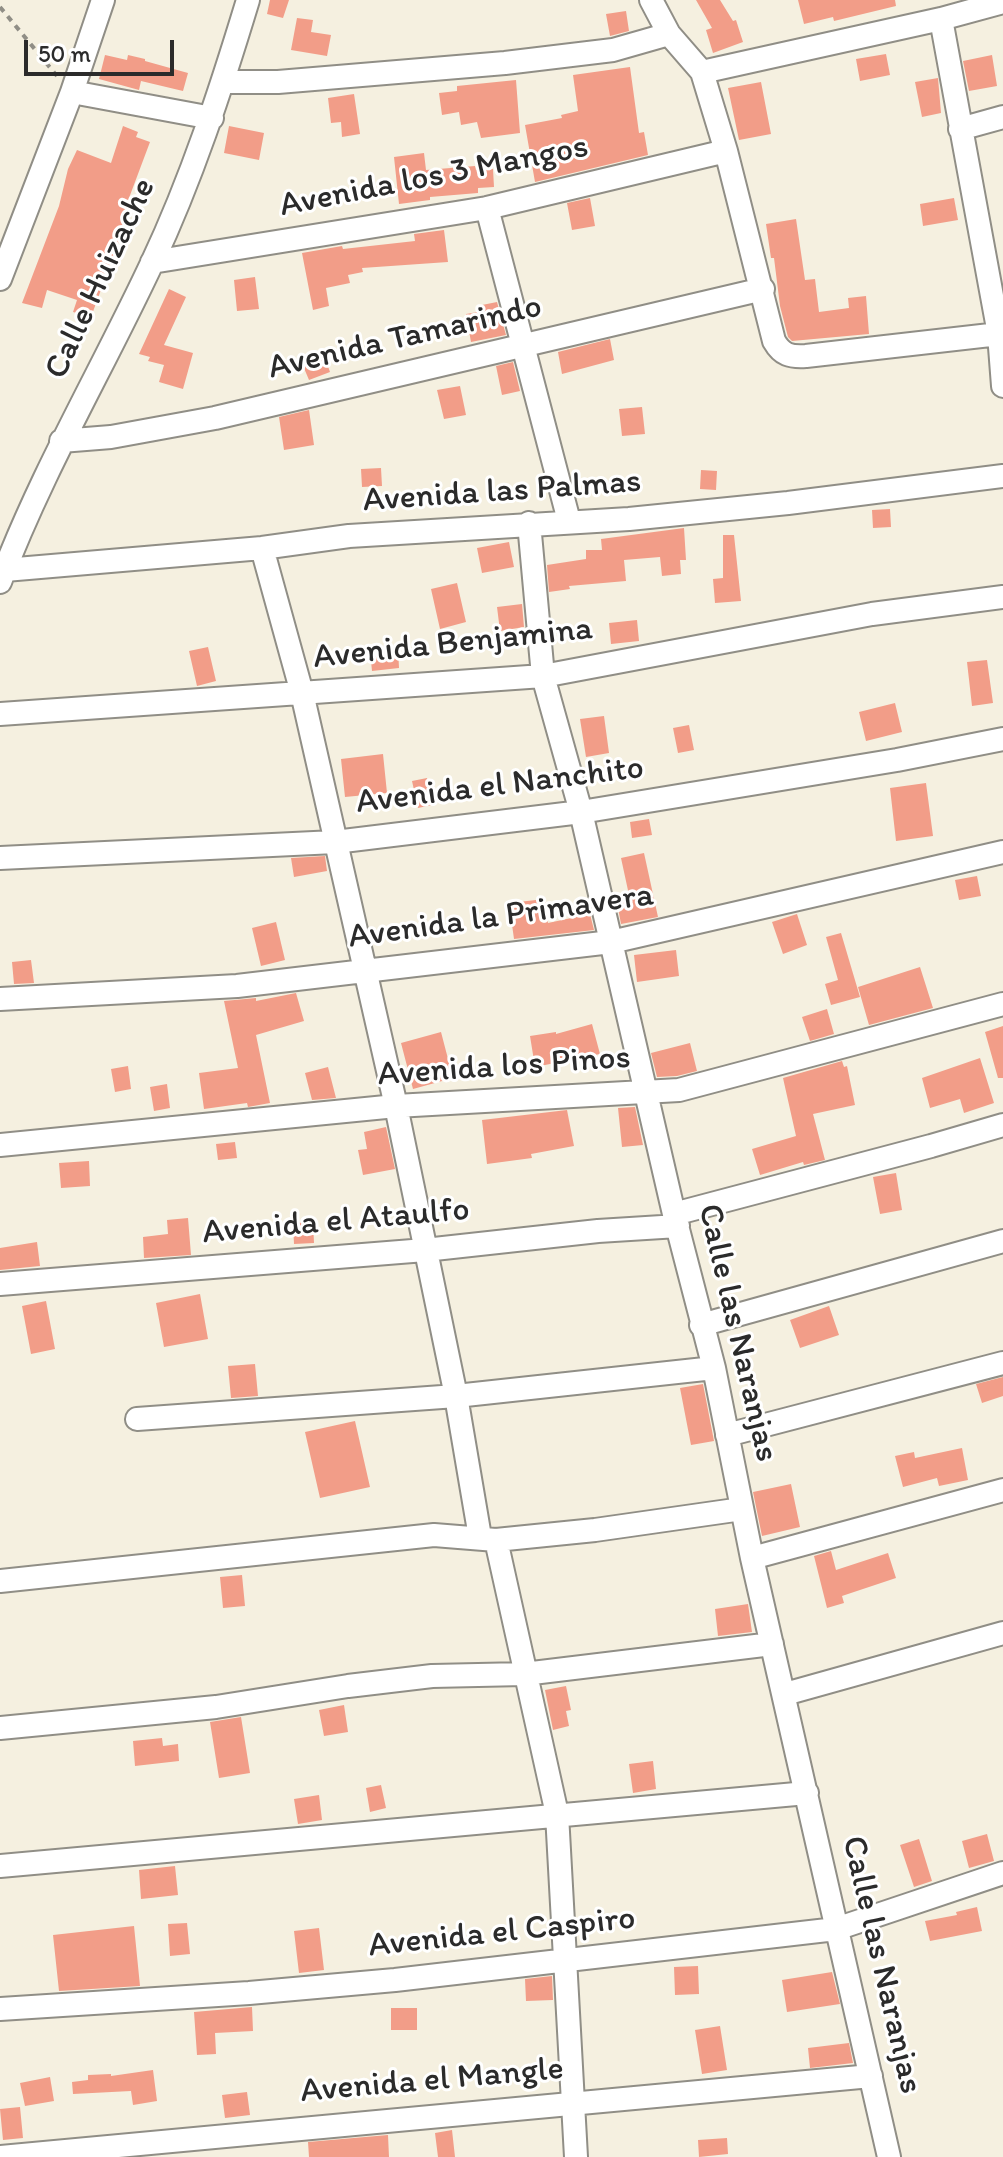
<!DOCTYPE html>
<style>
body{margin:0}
#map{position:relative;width:1003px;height:2157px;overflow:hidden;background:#f5f0e0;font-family:Itim,sans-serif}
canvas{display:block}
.scale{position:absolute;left:24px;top:40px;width:150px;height:36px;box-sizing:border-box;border:4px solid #2b2b2b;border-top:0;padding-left:10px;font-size:24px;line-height:28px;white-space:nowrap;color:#2b2b2b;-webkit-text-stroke:6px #fff;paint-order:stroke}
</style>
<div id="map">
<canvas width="1003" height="2157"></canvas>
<div class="scale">50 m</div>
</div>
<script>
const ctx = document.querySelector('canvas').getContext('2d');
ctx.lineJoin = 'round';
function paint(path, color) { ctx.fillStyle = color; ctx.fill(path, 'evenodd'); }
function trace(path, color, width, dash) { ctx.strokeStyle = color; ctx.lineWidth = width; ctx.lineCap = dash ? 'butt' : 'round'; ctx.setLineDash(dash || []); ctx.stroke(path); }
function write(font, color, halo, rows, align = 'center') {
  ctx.font = font + ' Itim,sans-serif'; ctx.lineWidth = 6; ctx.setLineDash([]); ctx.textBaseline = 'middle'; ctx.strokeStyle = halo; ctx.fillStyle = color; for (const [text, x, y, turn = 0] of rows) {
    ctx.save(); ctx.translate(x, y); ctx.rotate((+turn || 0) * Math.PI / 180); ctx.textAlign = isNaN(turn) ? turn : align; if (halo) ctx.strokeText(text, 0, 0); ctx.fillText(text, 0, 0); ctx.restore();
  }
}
const building = new Path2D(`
 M270,0H289L283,18L267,14Z
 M696,0H720L733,21L736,20L743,42L713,53L706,30L712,28Z
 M798,0H895L896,6L834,21L833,17L804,24Z
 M626,11L629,31L610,36L606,14Z
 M297,18L313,20L311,32L331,35L327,56L291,50Z
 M886,54L890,75L860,81L856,59Z
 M105,55L127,60L128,55L145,59V61L188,73L183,91L141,81L139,90L99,79Z
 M992,55L997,86L969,91L963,61Z
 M630,67L639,133L644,132L648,155L535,182L525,125L562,118L561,115L578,111L573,75Z
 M938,78L941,113L922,117L915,82Z
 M516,80L520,133L481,138L477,122L461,125L459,112L442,115L439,93L457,91V86Z
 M761,82L771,134L739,140L728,88Z
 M354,94L360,134L342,137L341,122L331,123L328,98Z
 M123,126L138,132L136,137L150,142L129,198L119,241L91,317L73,312L77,300L47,290L42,308L22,303L59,206L68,169L77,150L111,163Z
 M229,126L264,133L259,160L224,153Z
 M424,153L426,170L475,166L476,170L493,169L494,187L478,188V193L430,197V200L399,204L394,157Z
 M590,198L595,226L572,230L567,203Z
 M954,198L958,220L923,226L920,204Z
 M796,219L805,280L815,279L819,312L849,308L848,298L866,296L869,334L792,341L788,337L780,306L774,258H771L766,224Z
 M444,230L448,262L362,268L363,272L348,275L350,283L326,288L329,306L313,310L302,253L342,246L343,249L415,241L414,234Z
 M255,277L259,309L237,311L234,280Z
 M169,289L186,297L164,345L193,353L183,389L159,382L164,365L148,361L150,357L139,354Z
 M497,302L506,335L471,342L466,314L478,312L477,306Z
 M610,339L614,360L562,374L558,352Z
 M323,352L330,372L309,380L301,361Z
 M513,362L520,391L502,395L496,366Z
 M460,386L466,415L444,419L437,390Z
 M642,407L645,434L622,436L619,409Z
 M309,410L314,445L284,450L279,417Z
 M381,468L382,486L362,487L361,469Z
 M701,470L717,471L716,490L700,489Z
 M890,509L891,527L873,528L872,510Z
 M684,528L686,560H680L681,574L662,576L660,557L624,560L626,581L569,586L570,589L549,592L547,565L586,559V550H602L601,539Z
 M723,535H734L741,601L715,603L713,579L723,578Z
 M509,542L514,567L482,573L477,548Z
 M457,583L466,622L440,629L431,589Z
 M522,604L524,627L500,631L497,607Z
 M637,620L639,641L611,644L609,623Z
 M208,647L216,681L197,686L189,651Z
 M398,648L399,668L372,671L370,651Z
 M987,660L993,703L972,706L967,662Z
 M895,703L902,732L866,741L859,712Z
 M604,716L609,753L586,757L580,719Z
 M689,725L694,750L678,753L673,728Z
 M383,754L387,793L345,797L341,759Z
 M427,778L432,805L418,808L412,781Z
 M926,783L933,836L896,841L890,788Z
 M649,819L652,835L632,838L630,822Z
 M644,853L658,917L621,924L618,908H621L619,896L629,895L621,858Z
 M325,856L327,871L294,877L291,858Z
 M977,876L981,896L959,900L955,880Z
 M545,899L548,923L590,914L594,930L514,939L509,903Z
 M797,914L807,945L783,954L772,922Z
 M276,922L285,960L261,966L252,928Z
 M841,933L860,997L831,1005L825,984L838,980L826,937Z
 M676,950L679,976L637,982L634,955Z
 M31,960L34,983L14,984L12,962Z
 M920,967L933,1008L869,1025L858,987Z
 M296,993L304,1021L256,1035L270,1103L248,1107L247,1103L204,1109L199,1073L238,1068L224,1001L256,998V1001Z
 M827,1009L834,1034L810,1041L802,1017Z
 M592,1024L600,1054L535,1067L530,1036L556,1032V1034Z
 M1003,1026V1078H998L985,1032Z
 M441,1032L453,1078L413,1089L401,1043Z
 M690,1043L697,1071L677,1076L657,1077L651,1053Z
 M980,1058L994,1103L964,1113L960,1099L930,1108L922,1078Z
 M842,1061L844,1067L847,1066L855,1105L813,1114L825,1160L804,1165L803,1162L760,1175L752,1149L796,1136L783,1078Z
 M128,1066L131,1089L115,1092L111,1069Z
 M328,1067L336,1098L312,1100L305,1073Z
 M167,1084L170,1108L154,1111L150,1087Z
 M635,1107L643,1145L622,1147L618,1108Z
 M567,1110L574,1146L531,1154L532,1158L487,1164L482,1120Z
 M386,1127L395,1169L363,1175L358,1150L367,1149L364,1132Z
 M235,1142L237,1158L218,1160L216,1144Z
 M89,1161L90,1186L61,1188L59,1163Z
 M896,1173L902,1210L880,1214L873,1177Z
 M188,1218L191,1255L144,1258L143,1237L168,1234L167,1220Z
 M313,1222L314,1243L294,1244L293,1223Z
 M37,1242L40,1266L0,1270V1248Z
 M200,1294L208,1339L164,1347L156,1303Z
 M46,1301L55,1349L31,1354L22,1306Z
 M829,1306L839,1335L800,1348L790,1320Z
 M255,1364L258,1396L231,1398L228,1366Z
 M1003,1377V1396L982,1403L976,1384Z
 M703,1384L714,1441L691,1445L680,1388Z
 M355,1421L370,1487L320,1498L305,1432Z
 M962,1448L968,1480L939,1486L937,1478L903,1487L895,1456L914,1452L915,1458Z
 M791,1484L800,1527L762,1536L753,1492Z
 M831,1551L836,1570L888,1553L896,1578L842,1596L844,1603L827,1608L814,1556Z
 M242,1575L245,1606L223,1608L220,1577Z
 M748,1604L752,1632L718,1636L715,1609Z
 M566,1686L571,1710L566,1711L569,1726L553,1730L545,1690Z
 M344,1705L348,1732L324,1736L319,1710Z
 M241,1717L250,1773L219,1778L210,1722Z
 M162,1738L163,1746L178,1744L179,1761L135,1766L133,1741Z
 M653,1761L656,1789L633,1793L629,1764Z
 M381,1785L386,1808L370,1812L366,1788Z
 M319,1795L322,1820L298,1824L294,1799Z
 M987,1834L994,1861L969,1868L962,1841Z
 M919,1839L932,1881L914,1887L900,1845Z
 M175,1866L178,1895L141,1899L139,1870Z
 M977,1907L982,1931L930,1941L925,1921L957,1915L956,1912Z
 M187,1923L190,1954L170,1956L168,1924Z
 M134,1926L140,1986L59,1991L53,1935Z
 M319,1928L324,1970L299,1973L294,1931Z
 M698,1966L699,1994L675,1995L674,1967Z
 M832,1972L840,2004L787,2012L782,1980Z
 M552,1976L553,2000L526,2001L525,1979Z
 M252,2007L253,2031L215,2033L216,2054L197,2055L194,2012Z
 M391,2008H417V2030H391Z
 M720,2026L727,2070L702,2074L695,2030Z
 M849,2043L853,2063L810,2068L808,2048Z
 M153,2070L157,2101L133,2105L131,2091L73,2094L72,2082L88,2080V2075L111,2074V2076Z
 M50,2077L54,2101L25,2106L20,2083Z
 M247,2092L250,2115L225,2118L222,2095Z
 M20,2107L23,2138L3,2140L0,2109Z
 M452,2130L455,2157H438L435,2133Z
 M388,2135L389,2157H309L308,2142Z
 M727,2138L728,2154L699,2157L698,2140Z`);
const path = new Path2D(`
 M0,7L57,76`);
const minor = new Path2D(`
 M651,0L669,34L702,72L726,151L774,341C782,355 790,357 806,356L999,334
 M941,19L999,334L1003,386
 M702,72L941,19L1003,2
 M224,82H278L505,63L613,50L669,34
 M72,92L212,118
 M960,129L1003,117
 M487,208L569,521
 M152,262L487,208L726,151
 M0,279L72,92L103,0
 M61,441L111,437L215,418L763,289
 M529,523L543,676L581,812L674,1214L714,1368L752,1558L889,2157
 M262,548L302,693L396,1106L456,1396L480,1537
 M5,570L262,548L349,536L629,519L788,503L1003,476
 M0,582C42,471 102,370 152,263C192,178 221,89 248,0
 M0,714L543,676L872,614L1003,597
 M0,858L335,842L581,812L897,760L1003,739
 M0,999L237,986L611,942L1003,852
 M0,1145L396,1106L679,1090L1003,1004
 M674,1214L931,1146L1003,1125
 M0,1284L425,1250L598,1231L678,1226
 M701,1325L1003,1241
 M137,1419L456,1396L714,1368
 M727,1435L1003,1363
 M496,1540L557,1814L576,2157
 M752,1558L1003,1490
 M0,1581L434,1535L496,1540L595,1530L742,1509
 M785,1694L1003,1633
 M0,1728L216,1707L348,1686L432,1676L524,1674L772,1644
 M0,1866L807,1793
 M0,2009L249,1993L395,1980L836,1929L1003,1873
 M0,2157L871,2076`);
const streetNames = [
 ["Avenida los 3 Mangos",434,177,-11],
 ["Calle Huizache",101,279,-65],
 ["Avenida Tamarindo",405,338,-13],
 ["Avenida las Palmas",502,492,-4],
 ["Avenida Benjamina",453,644,-6],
 ["Avenida el Nanchito",500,786,-7],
 ["Avenida la Primavera",501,917,-8],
 ["Avenida los Pinos",504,1067,-4],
 ["Avenida el Ataulfo",336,1222,-5],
 ["Calle las Naranjas",737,1333,77],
 ["Avenida el Caspiro",502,1933,-6],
 ["Calle las Naranjas",881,1965,77],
 ["Avenida el Mangle",432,2081,-5]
];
paint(building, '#f29d88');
trace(minor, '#908e86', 26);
trace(path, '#908e86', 4, [6, 6]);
trace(minor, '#fff', 22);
write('34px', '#2b2b2b', '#fff', streetNames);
</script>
